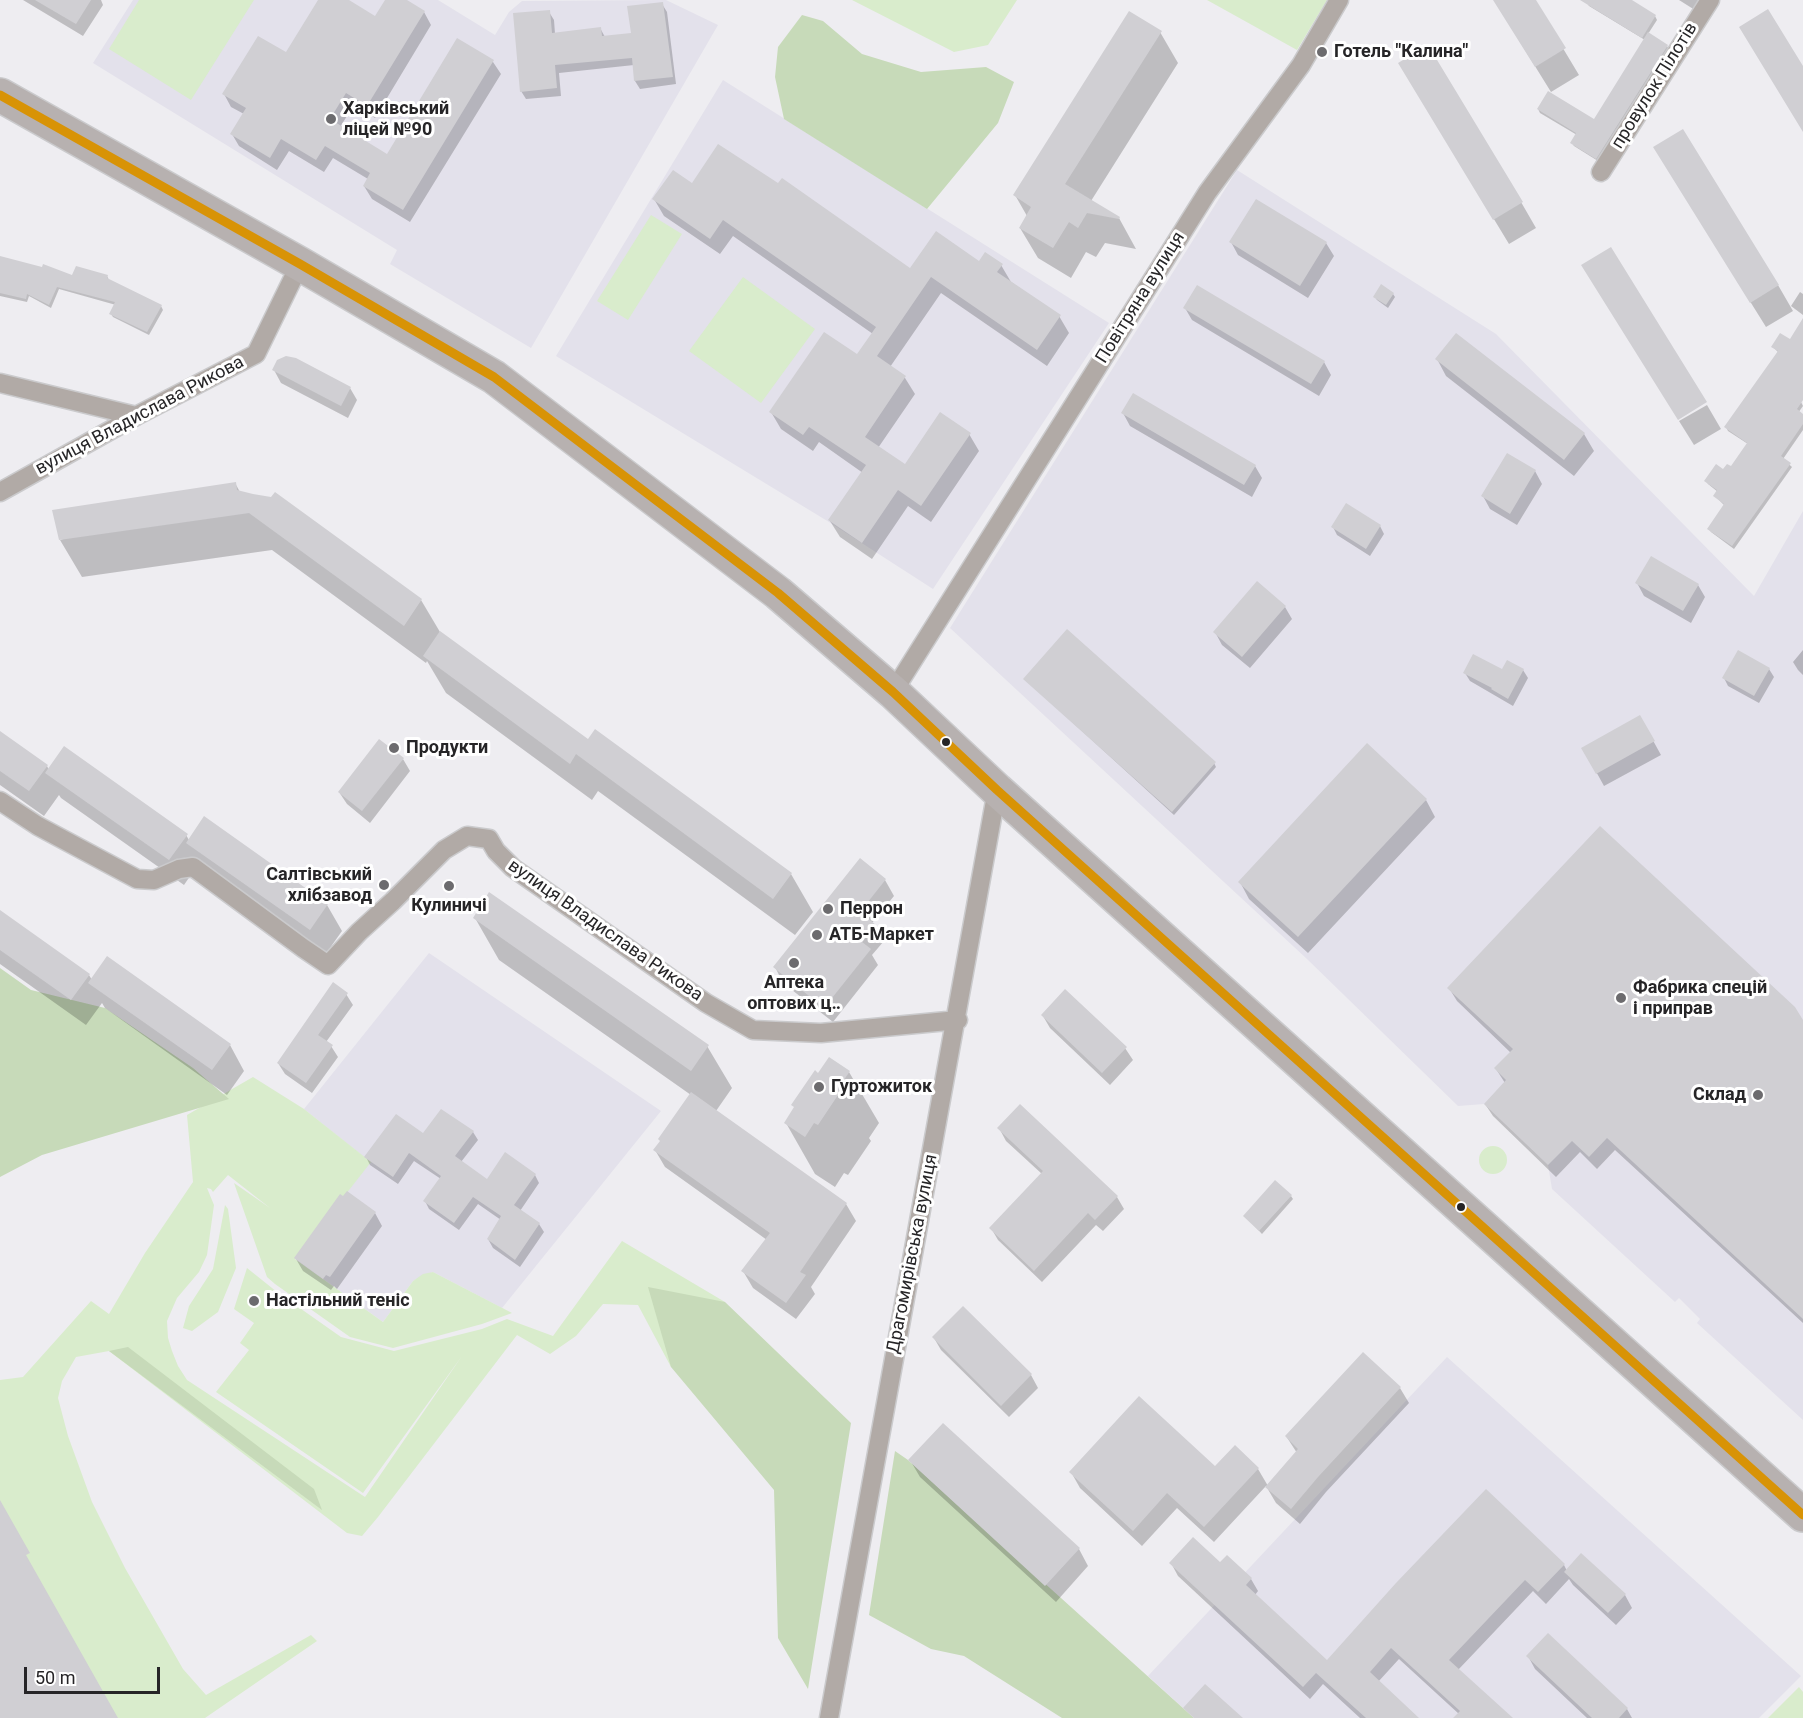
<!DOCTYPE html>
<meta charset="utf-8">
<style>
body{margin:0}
#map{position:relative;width:1803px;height:1718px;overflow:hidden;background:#eeedf1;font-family:Roboto,sans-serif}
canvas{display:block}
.scale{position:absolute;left:24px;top:1667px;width:136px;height:27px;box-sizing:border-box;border:3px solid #262527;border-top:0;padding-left:8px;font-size:18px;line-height:21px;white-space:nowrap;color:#262527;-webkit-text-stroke:4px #fff;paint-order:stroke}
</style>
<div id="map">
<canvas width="1803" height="1718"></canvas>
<div class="scale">50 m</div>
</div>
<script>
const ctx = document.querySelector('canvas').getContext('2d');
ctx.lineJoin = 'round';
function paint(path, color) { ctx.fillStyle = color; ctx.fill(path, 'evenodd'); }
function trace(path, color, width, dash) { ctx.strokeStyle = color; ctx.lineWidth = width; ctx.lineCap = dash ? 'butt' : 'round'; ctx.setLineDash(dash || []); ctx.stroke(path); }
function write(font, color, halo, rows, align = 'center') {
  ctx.font = font + ' Roboto,sans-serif'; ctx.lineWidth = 6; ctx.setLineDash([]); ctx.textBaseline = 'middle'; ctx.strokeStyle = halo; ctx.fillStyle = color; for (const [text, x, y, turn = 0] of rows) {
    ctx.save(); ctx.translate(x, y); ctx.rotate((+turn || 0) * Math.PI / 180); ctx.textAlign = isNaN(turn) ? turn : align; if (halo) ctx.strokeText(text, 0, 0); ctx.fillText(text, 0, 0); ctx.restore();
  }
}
const built = new Path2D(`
 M133,0H438L495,35L509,12L522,1L666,0L718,25L531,348L390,264L397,250L93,63Z
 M723,80L1109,323L933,589L829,522L556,356Z
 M1237,170L1496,334L1754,596L1803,511V1420L1697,1323L1700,1319L1679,1298L1675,1302L1552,1189L1548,1165L1484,1104L1458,1106L1307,959L950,628Z
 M429,953L661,1111L502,1308L433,1272L413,1281L383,1322L294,1258L370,1162L304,1109Z
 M1447,1357L1801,1676L1759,1718H1194L1148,1676Z`);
const green = new Path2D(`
 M139,0H254L191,100L109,49Z
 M852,0H1017L988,45L954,52Z
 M1207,0H1327L1297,50Z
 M651,215L682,234L628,320L597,301Z
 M743,277L815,329L761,403L689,351Z
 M253,1077L304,1109L371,1162L295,1259L383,1322L413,1281L423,1274L433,1272L512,1313L482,1324L393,1348L350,1337L275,1284L267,1277L234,1183L270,1208L228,1175L213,1192L211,1189L207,1188L214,1205L207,1255L199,1272L177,1298L167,1321L168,1338L172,1351L178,1366L187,1380L365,1497L462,1356L363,1493L216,1392L249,1350L240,1343L254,1323L234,1309L247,1268L277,1292L341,1337L394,1351L482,1329L507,1319L553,1336L622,1241L725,1302L671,1367L638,1305L603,1304L576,1336L550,1354L517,1335L378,1517L362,1536L347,1533L109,1351L76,1357L62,1381L58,1398L68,1436L92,1502L125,1568L183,1669L206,1695L311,1635L317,1641L205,1718H0V1380L23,1377L91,1301L109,1314L145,1253L193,1182L187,1115Z
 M1479 1160a14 14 0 1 1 28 0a14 14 0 1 1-28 0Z
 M225,1205L228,1209L236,1268L218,1312L192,1331L183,1328L189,1306L213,1269Z
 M1799,1687L1803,1692V1718H1768Z`);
const forest = new Path2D(`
 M802,15L823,21L862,54L921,72L986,67L1014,82L998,123L927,209L784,119L775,77L778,47Z
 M0,968L31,990L105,1008L193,1068L229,1099L42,1155L0,1177Z
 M648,1287L725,1302L851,1423L808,1689L778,1638L774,1490L671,1367Z
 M128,1347L314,1489L322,1510L109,1351Z
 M895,1451L908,1460L1194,1718H1062L964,1656L931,1649L869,1615Z`);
const shadow = new Path2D(`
 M23,0H101L103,5L83,36Z
 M319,0H346L376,18L387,0H404L424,12L431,25L375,118L354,105L340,127L387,156L458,40L493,62L501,74L410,222L372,199L364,186L368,179L333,158L324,172L289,151L277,170L239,146L232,134L244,114L231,107L224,94L286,54Z
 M1494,0H1534L1579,75L1551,92Z
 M1589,0H1629L1655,16L1657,20L1648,34L1667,46L1669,49L1598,161L1574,146L1572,143L1577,135L1540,113L1538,109L1595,121L1645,40L1589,6L1587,3Z
 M1679,0H1706L1698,12Z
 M662,4L667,12L676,84L640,89L635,81L634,65L559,73L561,96L526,99L521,91L549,12L554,20L555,34L600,28L605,37L633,34Z
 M1160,32L1178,63L1091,201L1119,218L1136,249L1105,243L1096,257L1086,252L1071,278L1038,258L1020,228L1027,216L1015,195Z
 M1415,89L1521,202L1536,228L1509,244Z
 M1670,173L1778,285L1793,311L1766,327Z
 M693,185L911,270L980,263L1001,265L1011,282L1059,316L1069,333L1047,366L941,293L890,367L905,378L915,394L878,448L906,466L969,434L979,451L931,522L908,506L872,559L840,537L830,521L863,473L819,442L813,451L781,429L771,412L858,357L873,334L733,236L720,254L664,216L654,199Z
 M1256,201L1326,243L1334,256L1308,298L1238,255L1231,242Z
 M0,266L73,277L107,276L109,280L161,306L163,310L149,335L113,317L111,314L116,305L59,289L51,308L29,296L27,302L0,296Z
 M1800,292L1803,294V315L1791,306Z
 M1393,294L1395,297L1388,308L1377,300L1375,297Z
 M1185,308L1324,362L1331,375L1319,396L1192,320Z
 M1803,321V391L1801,402L1803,406L1798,413L1803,416V430L1783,459L1792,467L1734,549L1711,532L1709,529L1725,506L1715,496L1718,492L1708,484L1706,481L1731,468L1748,444L1728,431L1726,427L1779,353L1773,347L1791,341Z
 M1437,359L1584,434L1594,451L1574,476L1446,376Z
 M274,370L350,388L357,400L348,418L281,383Z
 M1707,405L1721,429L1694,445L1679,421Z
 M1123,413L1255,466L1262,478L1252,497L1130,426Z
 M1535,471L1542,484L1517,525L1490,509L1483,496Z
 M235,483L240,492L272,499L275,494L421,600L440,632L588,741L791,874L813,912L795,935L598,791L592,800L446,693L427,661L426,663L272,550L82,577L60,540Z
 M1380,526L1384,534L1370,556L1337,535L1333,527Z
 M1637,583L1698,585L1705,597L1691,623L1644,596Z
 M1285,607L1292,619L1250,668L1222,645L1215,632Z
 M1803,650V675L1798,670L1793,662Z
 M1769,669L1774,677L1759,703L1728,686L1724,678Z
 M1523,670L1528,678L1513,706L1470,681L1465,673Z
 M1025,679L1214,763L1216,767L1174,815Z
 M1640,717L1661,755L1604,786L1583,748Z
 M0,733L47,766L49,770L186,835L189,840L205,818L327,905L342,931L325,955L199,863L184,885L61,798L59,795L44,816L0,785Z
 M403,759L410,771L370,823L347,804L339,792Z
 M1426,800L1435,817L1308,953L1249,899L1240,882Z
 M860,860L885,880L894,896L872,923L875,926L884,941L872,955L878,965L833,1022L783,983L775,967Z
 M0,912L89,975L92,980L230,1045L244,1071L227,1095L105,1008L102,1003L86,1025L0,964Z
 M475,918L707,1046L732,1088L716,1111L846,1204L856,1221L811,1287L815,1294L796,1319L753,1288L743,1271L767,1240L665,1167L655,1150L691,1095L499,960Z
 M1449,988L1803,1023V1323L1615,1150L1597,1169L1580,1152L1556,1177L1493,1116L1485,1104L1505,1083L1496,1069L1511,1053L1457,1001Z
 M346,994L353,1005L326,1042L331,1046L338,1057L312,1093L285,1074L278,1063Z
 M1043,1016L1125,1048L1133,1060L1110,1085L1050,1028Z
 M849,1072L879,1123L869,1138L871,1141L848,1175L844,1173L835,1187L815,1174L786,1123L819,1075Z
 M999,1128L1117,1197L1124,1209L1103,1231L1096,1225L1042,1282L998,1240L991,1228L1042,1174L1006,1141Z
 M473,1132L478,1140L461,1162L487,1181L535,1175L539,1183L520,1211L539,1224L544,1232L520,1267L493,1248L488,1239L501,1220L478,1204L459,1230L429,1209L425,1201L441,1179L414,1161L398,1184L370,1165L366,1157L423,1135Z
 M1291,1196L1293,1199L1262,1234L1245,1216Z
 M375,1213L382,1226L337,1289L334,1286L331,1290L303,1271L296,1259Z
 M963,1308L1031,1375L1038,1388L1009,1417L941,1350L934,1338Z
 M1400,1388L1409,1403L1326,1492L1300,1524L1276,1503L1266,1486L1214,1542L1177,1508L1142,1546L1080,1488L1071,1472L1215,1468L1258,1469L1268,1486L1297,1453L1286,1436Z
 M910,1460L1079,1549L1088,1566L1056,1602L920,1477Z
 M1171,1563L1220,1564L1251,1579L1258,1591L1255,1595L1328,1662L1397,1585L1564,1565L1567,1571L1625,1595L1632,1608L1616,1625L1573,1585L1569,1579L1546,1604L1533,1591L1458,1670L1509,1718H1457L1459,1714L1399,1659L1378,1682L1417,1718H1360L1323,1684L1310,1699L1178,1576Z
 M1528,1656L1627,1709L1632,1718H1587L1535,1669Z`);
const building = new Path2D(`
 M35,0H91L76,24Z
 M318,0H349L375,16L385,0H407L425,11L367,106L346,93L330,119L387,154L457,38L494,60L403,210L363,186L370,173L325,146L316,160L281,139L270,158L230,134L246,108L222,94L258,36L286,52Z
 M1493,0H1536L1566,48L1535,67Z
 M1580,0H1632L1656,15L1642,38Z
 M663,2L673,77L634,81L632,58L555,65L557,88L520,92L513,13L550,10L552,33L601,27L602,36L631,33L627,6Z
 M1768,9L1803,66V132L1739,27Z
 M1129,11L1162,31L1065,184L1120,217L1119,219L1087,213L1078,228L1069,222L1053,248L1019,228L1031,207L1013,195Z
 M1648,32L1668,45L1596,159L1570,143L1576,133L1537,109L1548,91L1594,119Z
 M1428,45L1523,202L1493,220L1398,63Z
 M1683,129L1779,285L1750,303L1653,147Z
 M718,144L778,183L782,178L910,268L936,231L979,261L985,252L1003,264L997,272L1061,315L1037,350L931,277L877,356L906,376L865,437L905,464L940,412L971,433L921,506L898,490L862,543L828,520L866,465L809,427L803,435L769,412L824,332L857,354L876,327L723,220L710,239L652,199L673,170L692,183Z
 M1256,199L1327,242L1300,286L1229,242Z
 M1611,247L1707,402L1678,420L1581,265Z
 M0,256L42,267L43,264L72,275L76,266L108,275L107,278L162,305L147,332L109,314L115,302L57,287L49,305L27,294L26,299L0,293Z
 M1381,284L1394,293L1386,305L1373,297Z
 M1197,285L1325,361L1311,384L1183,308Z
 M1803,318V400L1797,409L1803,414V424L1781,456L1791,463L1732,546L1707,529L1724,504L1713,496L1717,490L1704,481L1716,464L1723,469L1727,464L1731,466L1747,443L1724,427L1778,351L1771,347L1780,333L1790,339Z
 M1456,333L1585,433L1564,460L1435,359Z
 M286,356L296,358L351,387L341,406L272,370L277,360Z
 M1133,393L1256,465L1244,485L1121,413Z
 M1507,453L1536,470L1510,514L1481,496Z
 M236,482L237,490L253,494L271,497L275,492L422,599L404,626L249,513L59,540L52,510Z
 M1346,503L1381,525L1366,549L1331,527Z
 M1651,556L1699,584L1683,611L1635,583Z
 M1257,581L1286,606L1242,657L1213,632Z
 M1067,629L1216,762L1172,812L1023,679Z
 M440,631L588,739L595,729L792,873L773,899L576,754L570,764L423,656Z
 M1738,650L1770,668L1754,696L1722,678Z
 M1473,654L1502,669L1507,660L1524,669L1508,699L1491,689L1492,688L1463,673Z
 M1640,715L1655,741L1596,774L1581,748Z
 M0,731L48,765L29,791L0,771Z
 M379,739L404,758L362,811L338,792Z
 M1367,743L1427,799L1298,937L1238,882Z
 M64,746L188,834L169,860L45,773Z
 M204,816L328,904L310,930L186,843Z
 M1600,826L1795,1007L1803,1020V1319L1607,1138L1589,1157L1572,1141L1548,1165L1484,1104L1506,1080L1494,1068L1513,1049L1447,988Z
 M860,858L886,879L860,912L876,925L862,942L871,949L824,1008L773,967Z
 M489,892L709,1045L691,1071L473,918Z
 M0,910L90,974L71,1000L0,950Z
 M107,956L231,1044L212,1070L88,983Z
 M333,982L348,993L318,1035L333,1045L306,1083L277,1063Z
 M1065,989L1127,1047L1102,1073L1041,1015Z
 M829,1057L850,1071L839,1087L842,1089L818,1125L814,1123L805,1137L784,1123L794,1107L791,1105L815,1070L818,1073Z
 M691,1092L847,1203L800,1272L806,1275L786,1303L741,1271L770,1233L653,1150L660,1141L658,1139Z
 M1020,1104L1118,1196L1095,1220L1088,1213L1034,1271L989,1228L1043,1171L997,1128Z
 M441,1109L474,1131L455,1156L487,1179L505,1152L536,1174L514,1205L540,1223L515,1260L487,1239L501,1216L473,1197L454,1223L423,1201L441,1176L409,1153L393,1177L364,1157L396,1114L423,1133Z
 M1275,1180L1292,1195L1259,1231L1243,1216Z
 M347,1191L376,1212L330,1277L326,1275L323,1279L294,1258L340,1194L343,1196Z
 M963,1306L1032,1374L1001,1406L932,1337Z
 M1363,1352L1401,1387L1318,1477L1291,1509L1265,1487L1298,1449L1285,1436Z
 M1139,1396L1215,1466L1235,1445L1259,1468L1204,1527L1167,1493L1133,1531L1069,1472Z
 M943,1423L1080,1548L1045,1586L908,1460Z
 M1486,1489L1565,1564L1538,1592L1525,1580L1449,1660L1513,1718H1453L1460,1711L1391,1648L1370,1672L1419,1718H1366L1316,1673L1303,1687L1169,1563L1193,1537L1220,1562L1227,1555L1252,1578L1246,1585L1327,1660L1396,1583Z
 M0,1500L30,1553L26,1555L118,1718H0Z
 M1581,1553L1626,1594L1608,1613L1564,1572Z
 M1548,1633L1628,1708L1619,1718H1592L1526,1656Z
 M1205,1684L1243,1718H1194L1183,1708Z`);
const street = new Path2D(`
 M1601,172L1710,0
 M0,383L136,416
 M0,492L136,416L256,354L300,264
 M893,692L1207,193L1301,65L1339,0
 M0,801L38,826L137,879L154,880L179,869L193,867L303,948L328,965L359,932L393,901L444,850L467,836L489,839L496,851L513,868L706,1003L753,1030L821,1033L958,1020
 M829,1718C885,1409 943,1100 997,790`);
const highway = new Path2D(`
 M0,95L300,264L494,377L778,593L893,692L997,790L1803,1515`);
const bus1 = new Path2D(`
 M0,95L300,264L494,377L778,593L893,692L997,790L1803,1515`);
const markers = [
 [1322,52,6,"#6c6b6e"],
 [331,119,6,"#6c6b6e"],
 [946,742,5,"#262527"],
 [394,748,6,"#6c6b6e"],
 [384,885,6,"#6c6b6e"],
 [449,886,6,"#6c6b6e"],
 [828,909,6,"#6c6b6e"],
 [817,935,6,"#6c6b6e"],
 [794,963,6,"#6c6b6e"],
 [1621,998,6,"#6c6b6e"],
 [819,1087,6,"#6c6b6e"],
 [1758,1095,6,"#6c6b6e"],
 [1461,1207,5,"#262527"],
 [254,1301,6,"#6c6b6e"]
];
const poiNames = [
 ["Готель \"Калина\"",1334,52],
 ["Харківський",343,109],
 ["ліцей №90",343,130],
 ["Продукти",406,748],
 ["Салтівський",372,875,"right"],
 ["хлібзавод",372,896,"right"],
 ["Кулиничі",449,906,"center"],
 ["Перрон",840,909],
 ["АТБ-Маркет",829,935],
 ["Аптека",794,983,"center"],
 ["оптових ц‥",794,1004,"center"],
 ["Фабрика спецій",1633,988],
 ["і приправ",1633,1009],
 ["Гуртожиток",831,1087],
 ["Склад",1746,1095,"right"],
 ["Настільний теніс",266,1301]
];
const streetNames = [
 ["провулок Пілотів",1655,86,-58],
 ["Повітряна вулиця",1141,298,-58],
 ["вулиця Владислава Рикова",140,416,-28],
 ["вулиця Владислава Рикова",605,931,35],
 ["Драгомирівська вулиця",913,1254,-79]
];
paint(built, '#e3e1eb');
paint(green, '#d9eccc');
paint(forest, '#c7dab9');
paint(shadow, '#0003');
paint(building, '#d0cfd3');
trace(street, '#cacacc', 21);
trace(highway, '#cacacc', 36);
trace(street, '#b1aaa6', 18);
trace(highway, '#b7b1b0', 33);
trace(bus1, '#d89306', 9);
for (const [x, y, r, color] of markers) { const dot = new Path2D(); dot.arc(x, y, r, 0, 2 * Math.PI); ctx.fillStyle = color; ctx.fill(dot); trace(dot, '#fff', 2); }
write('bold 18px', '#262527', '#fff', poiNames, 'left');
write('18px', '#262527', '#fff', streetNames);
</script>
